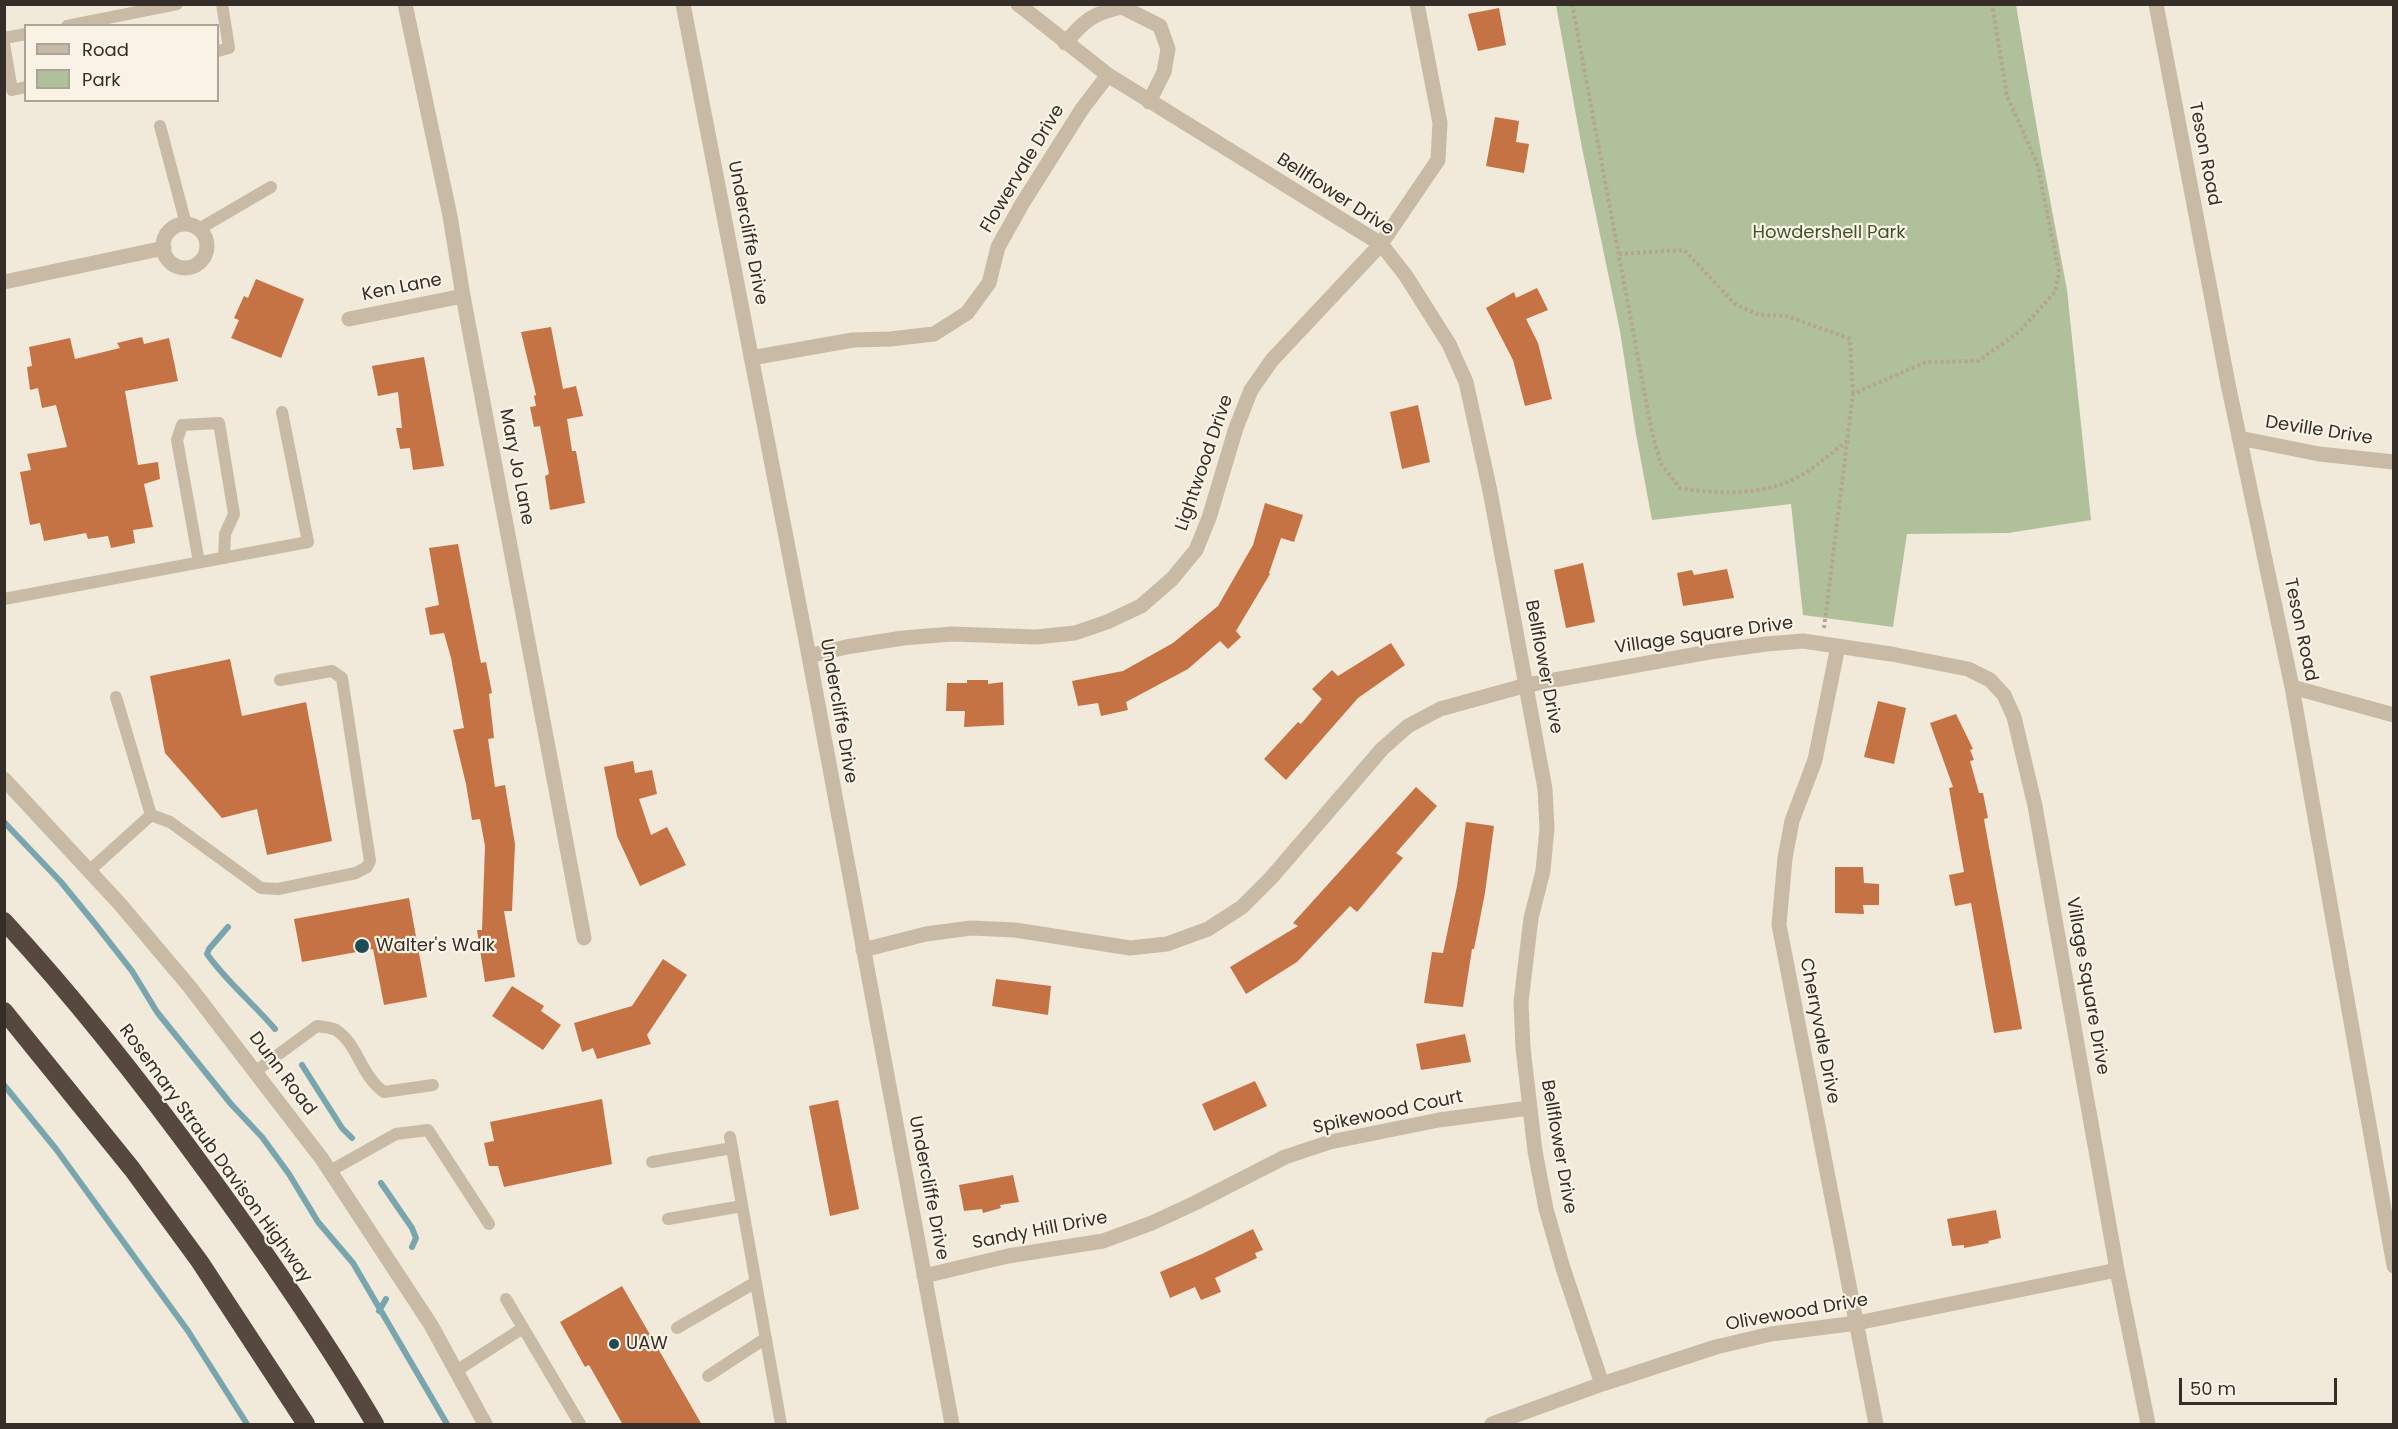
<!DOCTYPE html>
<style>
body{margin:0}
#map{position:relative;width:2398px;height:1429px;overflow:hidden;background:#f1e9da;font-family:Poppins,sans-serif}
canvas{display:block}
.frame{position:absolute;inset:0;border:6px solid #352d27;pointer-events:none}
.legend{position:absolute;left:24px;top:24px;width:195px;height:78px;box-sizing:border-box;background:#f9f3e6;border:2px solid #aba49a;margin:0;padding:8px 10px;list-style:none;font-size:18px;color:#352d27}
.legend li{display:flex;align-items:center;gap:12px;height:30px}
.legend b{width:30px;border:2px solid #aba49a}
.scale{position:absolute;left:2179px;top:1378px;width:158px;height:27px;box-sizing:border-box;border:3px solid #352d27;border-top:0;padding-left:8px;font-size:18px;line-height:21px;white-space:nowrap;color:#352d27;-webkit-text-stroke:4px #f9f3e6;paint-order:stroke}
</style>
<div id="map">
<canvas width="2398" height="1429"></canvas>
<div class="frame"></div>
<ul class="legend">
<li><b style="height:8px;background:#c9baa6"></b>Road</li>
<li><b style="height:16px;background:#afc09a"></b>Park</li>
</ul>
<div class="scale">50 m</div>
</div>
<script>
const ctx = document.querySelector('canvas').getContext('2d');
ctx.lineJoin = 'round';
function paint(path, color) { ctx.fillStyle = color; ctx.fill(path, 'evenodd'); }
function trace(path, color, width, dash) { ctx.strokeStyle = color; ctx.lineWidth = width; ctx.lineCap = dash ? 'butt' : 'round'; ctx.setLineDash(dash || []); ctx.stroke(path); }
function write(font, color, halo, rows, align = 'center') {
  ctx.font = font + ' Poppins,sans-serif'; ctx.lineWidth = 4.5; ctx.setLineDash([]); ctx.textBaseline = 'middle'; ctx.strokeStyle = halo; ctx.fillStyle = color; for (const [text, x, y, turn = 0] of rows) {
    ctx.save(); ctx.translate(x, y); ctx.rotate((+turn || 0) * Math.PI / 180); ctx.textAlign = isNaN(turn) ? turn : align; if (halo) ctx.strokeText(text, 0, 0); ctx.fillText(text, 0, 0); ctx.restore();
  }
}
const green = new Path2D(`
 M1556,5H2016L2041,152L2067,290L2091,520L2008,533L1907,534L1893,627L1803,615L1791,504L1652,520L1636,434L1620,331L1582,148Z`);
const stream = new Path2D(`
 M4,822L61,882L96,925L132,971L157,1012L231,1104L262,1137L289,1174L318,1222L353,1263L447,1424
 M228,927L209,949L207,954C226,981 253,1003 275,1029
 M302,1065L342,1128L352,1138
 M4,1085L56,1149L188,1331L247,1424
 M381,1183L412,1228L416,1238L412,1247
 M379,1311L386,1299`);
const building = new Path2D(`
 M1499,8L1506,45L1478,51L1468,14Z
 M1495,117L1519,121L1516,142L1529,144L1524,173L1486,166Z
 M256,279L304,299L281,358L231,338L239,320L234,318L244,296L248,298Z
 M1537,288L1548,310L1526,319L1538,343L1552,399L1525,406L1513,360L1486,308L1514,292L1516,298Z
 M551,327L563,389L576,386L583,416L567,419L572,451H576L585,503L550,510L545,476L549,474L540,426L534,427L530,407L536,406L534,396L536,395L521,332Z
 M142,337L144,344L169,338L178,381L125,391L138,465L158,462L160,479L144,484L153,527L133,530L135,543L111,548L108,536L88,539L86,533L44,541L40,523L30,525L20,472L31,470L27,454L67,447L56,405L42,408L38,388L30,390L27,367L32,366L29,347L70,338L75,359L120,348L117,343Z
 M424,357L444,466L413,470L410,448L400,449L396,428H402L398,392L378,396L372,366Z
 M1418,405L1430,462L1402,469L1390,412Z
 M1265,503L1303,515L1294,542L1281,538L1269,573L1270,574L1236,631L1241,637L1228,649L1220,641L1188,669L1126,702L1128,710L1101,716L1098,703L1078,706L1072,681L1123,671L1173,643L1218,606L1253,545Z
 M458,544L481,663L486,662L492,693L489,694L494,738L488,739L495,787L505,785L515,844L512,911H504L515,977L485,982L477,930H482L485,846L480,819L472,820L466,784L453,730L464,728L451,658L444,633L430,635L425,608L439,605L429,548Z
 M1583,563L1595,622L1566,628L1554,570Z
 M1727,569L1734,598L1683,606L1677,573L1692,570L1694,575Z
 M1391,643L1405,665L1358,698L1286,780L1264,759L1298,722L1301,724L1322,699L1312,689L1332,670L1338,676Z
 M230,659L242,716L306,702L332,841L267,855L257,809L222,818L165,753L150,676Z
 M967,680H988V684L1003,682L1004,725L964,727L965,711H946L947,683H967Z
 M1878,701L1906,708L1894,764L1864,757Z
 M1956,714L1973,749L1970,750L1974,760L1970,761L1979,793H1983L1988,818L1984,819L1987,836L2022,1029L1994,1033L1971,903L1955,906L1949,875L1964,872L1949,788L1953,787L1930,723Z
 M633,761L635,773L652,770L657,794L639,799L651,835L667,827L686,865L640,886L617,836L604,767Z
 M1416,787L1437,806L1396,853L1403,858L1357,912L1350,906L1297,962L1246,994L1230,967L1298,926L1293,923Z
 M1466,822L1494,826L1485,893L1474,949H1472L1463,1007L1424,1003L1432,952L1443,953L1457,886Z
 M1835,867H1863L1864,883L1879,884V905H1863L1864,914L1835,913Z
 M409,898L427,997L384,1005L373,949L302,962L294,919Z
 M663,959L687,975L647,1035L651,1044L597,1059L593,1048L582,1052L574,1023L632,1006Z
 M996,979L1051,986L1048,1015L992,1006Z
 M512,986L544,1006L541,1011L561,1025L543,1050L492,1016Z
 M1465,1034L1471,1062L1421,1070L1416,1044Z
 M1255,1081L1267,1106L1214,1131L1202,1104Z
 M602,1099L612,1164L504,1187L498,1166H489L484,1143L494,1141L490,1122Z
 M838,1100L859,1209L830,1216L809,1106Z
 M1013,1175L1019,1202L1000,1205L1001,1208L983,1213L982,1209L964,1211L959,1185Z
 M1996,1210L2001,1238L1988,1241L1989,1243L1964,1248V1245L1952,1246L1947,1219Z
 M1253,1229L1263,1250L1255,1253L1257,1258L1215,1278L1221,1292L1201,1300L1195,1287L1170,1298L1160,1272L1202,1254Z
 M622,1286L702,1425H623L589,1365L585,1367L560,1322Z`);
const path = new Path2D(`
 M1572,4L1652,433L1661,464L1680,488C1714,494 1752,495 1785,483C1808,475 1828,455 1847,441
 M1619,254L1684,250L1735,304L1759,315L1787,316L1850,339L1853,394
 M1824,628L1853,394L1926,362L1978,361L2019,332L2055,292L2059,272L2037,163L2007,96L1992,4`);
const service = new Path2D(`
 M67,26L177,4
 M4,38L26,34
 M4,44L12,90L26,87
 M218,51L229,48L222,4
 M160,126L186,224
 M199,229L271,187
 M199,562L177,440L182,425L219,423L234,514L225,534L224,558
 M4,599L308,542L282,412
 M116,697L151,815
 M89,871L151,815L170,822L261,888L278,889L356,873L367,867L370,861L342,678L332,671L280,680
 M256,1071L317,1026C323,1027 331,1027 336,1030C358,1044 360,1075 384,1092L433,1085
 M730,1137L781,1424
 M652,1162L732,1148
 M330,1171L396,1134L428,1130L489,1224
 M668,1219L742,1206
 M506,1299L580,1424
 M677,1328L756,1282
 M456,1371L523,1328
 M708,1376L766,1338`);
const minor = new Path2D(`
 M405,4L450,216L463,296L584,938
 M683,4L809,656L952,1424
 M1018,4L1108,75L1381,244L1406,276L1449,344L1466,382L1490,491L1545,789L1547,828L1543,871L1531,918L1521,1002L1523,1048L1535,1151L1546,1209L1563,1268L1602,1384
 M2156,4L2228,384L2292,687L2394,1266
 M1065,43C1084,21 1093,13 1122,7L1160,26L1168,49L1164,72L1149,102
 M163 246a22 22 0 1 1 44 0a22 22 0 1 1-44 0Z
 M4,282L164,248
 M349,319L463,296
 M751,358L853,340L890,339L934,334L967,313L989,283L998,247L1022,204L1082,109L1108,75
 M2239,438L2319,454L2394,462
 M1838,646L1815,760L1792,821L1785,858L1779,925L1876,1424
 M809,656L846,647L903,638L952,634L1036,637L1075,633L1107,622L1141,606L1172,579L1196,550L1209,518L1236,428L1251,390L1272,360L1381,244L1438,160L1440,123L1417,4
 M2292,687L2394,715
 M863,950L926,934L971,928L1015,930L1130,948L1167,944L1208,929L1242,907L1271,878L1382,749L1408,726L1440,709L1527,685L1709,652L1766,644L1803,641L1891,654L1968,669L1990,680L2004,695L2014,717L2035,806L2117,1270L2148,1424
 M924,1276L1008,1256L1103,1241L1152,1223L1195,1203L1285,1157L1330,1142L1439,1120L1529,1108
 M1492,1424L1602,1384L1716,1347L1771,1334L1857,1323L2117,1270`);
const tertiary = new Path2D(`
 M4,779L119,903L189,986L322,1159L431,1325L485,1424`);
const motorway = new Path2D(`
 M4,921C78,1001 145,1087 209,1175C268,1256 325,1338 375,1424
 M4,1011L132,1169L200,1262L306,1424`);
const markers = [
 [362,946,8,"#1d4c56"],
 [614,1344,6,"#1d4c56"]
];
const streetNames = [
 ["Teson Road",2204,154,79],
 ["Flowervale Drive",1023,169,-59],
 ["Bellflower Drive",1335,195,33],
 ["Undercliffe Drive",747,233,79],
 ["Ken Lane",402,288,-11],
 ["Deville Drive",2319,431,9],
 ["Lightwood Drive",1205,463,-71],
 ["Mary Jo Lane",516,467,79],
 ["Teson Road",2300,630,78],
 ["Village Square Drive",1704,636,-8],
 ["Bellflower Drive",1543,667,79],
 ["Undercliffe Drive",838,711,80],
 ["Village Square Drive",2087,986,80],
 ["Cherryvale Drive",1819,1031,79],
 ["Dunn Road",282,1074,53],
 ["Spikewood Court",1388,1113,-12],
 ["Bellflower Drive",1558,1147,80],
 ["Rosemary Straub Davison Highway",215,1154,54],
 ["Undercliffe Drive",928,1188,79],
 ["Sandy Hill Drive",1040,1231,-11],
 ["Olivewood Drive",1797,1313,-10]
];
const parkNames = [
 ["Howdershell Park",1829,233]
];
const poiNames = [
 ["Walter's Walk",376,946],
 ["UAW",626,1344]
];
paint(green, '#afc09a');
trace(stream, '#79a5ae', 6);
paint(building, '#c57344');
trace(path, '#b5a490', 4, [3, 3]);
trace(service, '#c9baa6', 12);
trace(minor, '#c9baa6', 15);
trace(tertiary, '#c9baa6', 15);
trace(motorway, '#56483e', 18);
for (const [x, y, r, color] of markers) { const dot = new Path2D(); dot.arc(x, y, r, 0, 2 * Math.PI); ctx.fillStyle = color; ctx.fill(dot); trace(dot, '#f9f3e6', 2); }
write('18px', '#352d27', '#f9f3e6', streetNames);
write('18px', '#40532b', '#f9f3e6', parkNames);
write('18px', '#352d27', '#f9f3e6', poiNames, 'left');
</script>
